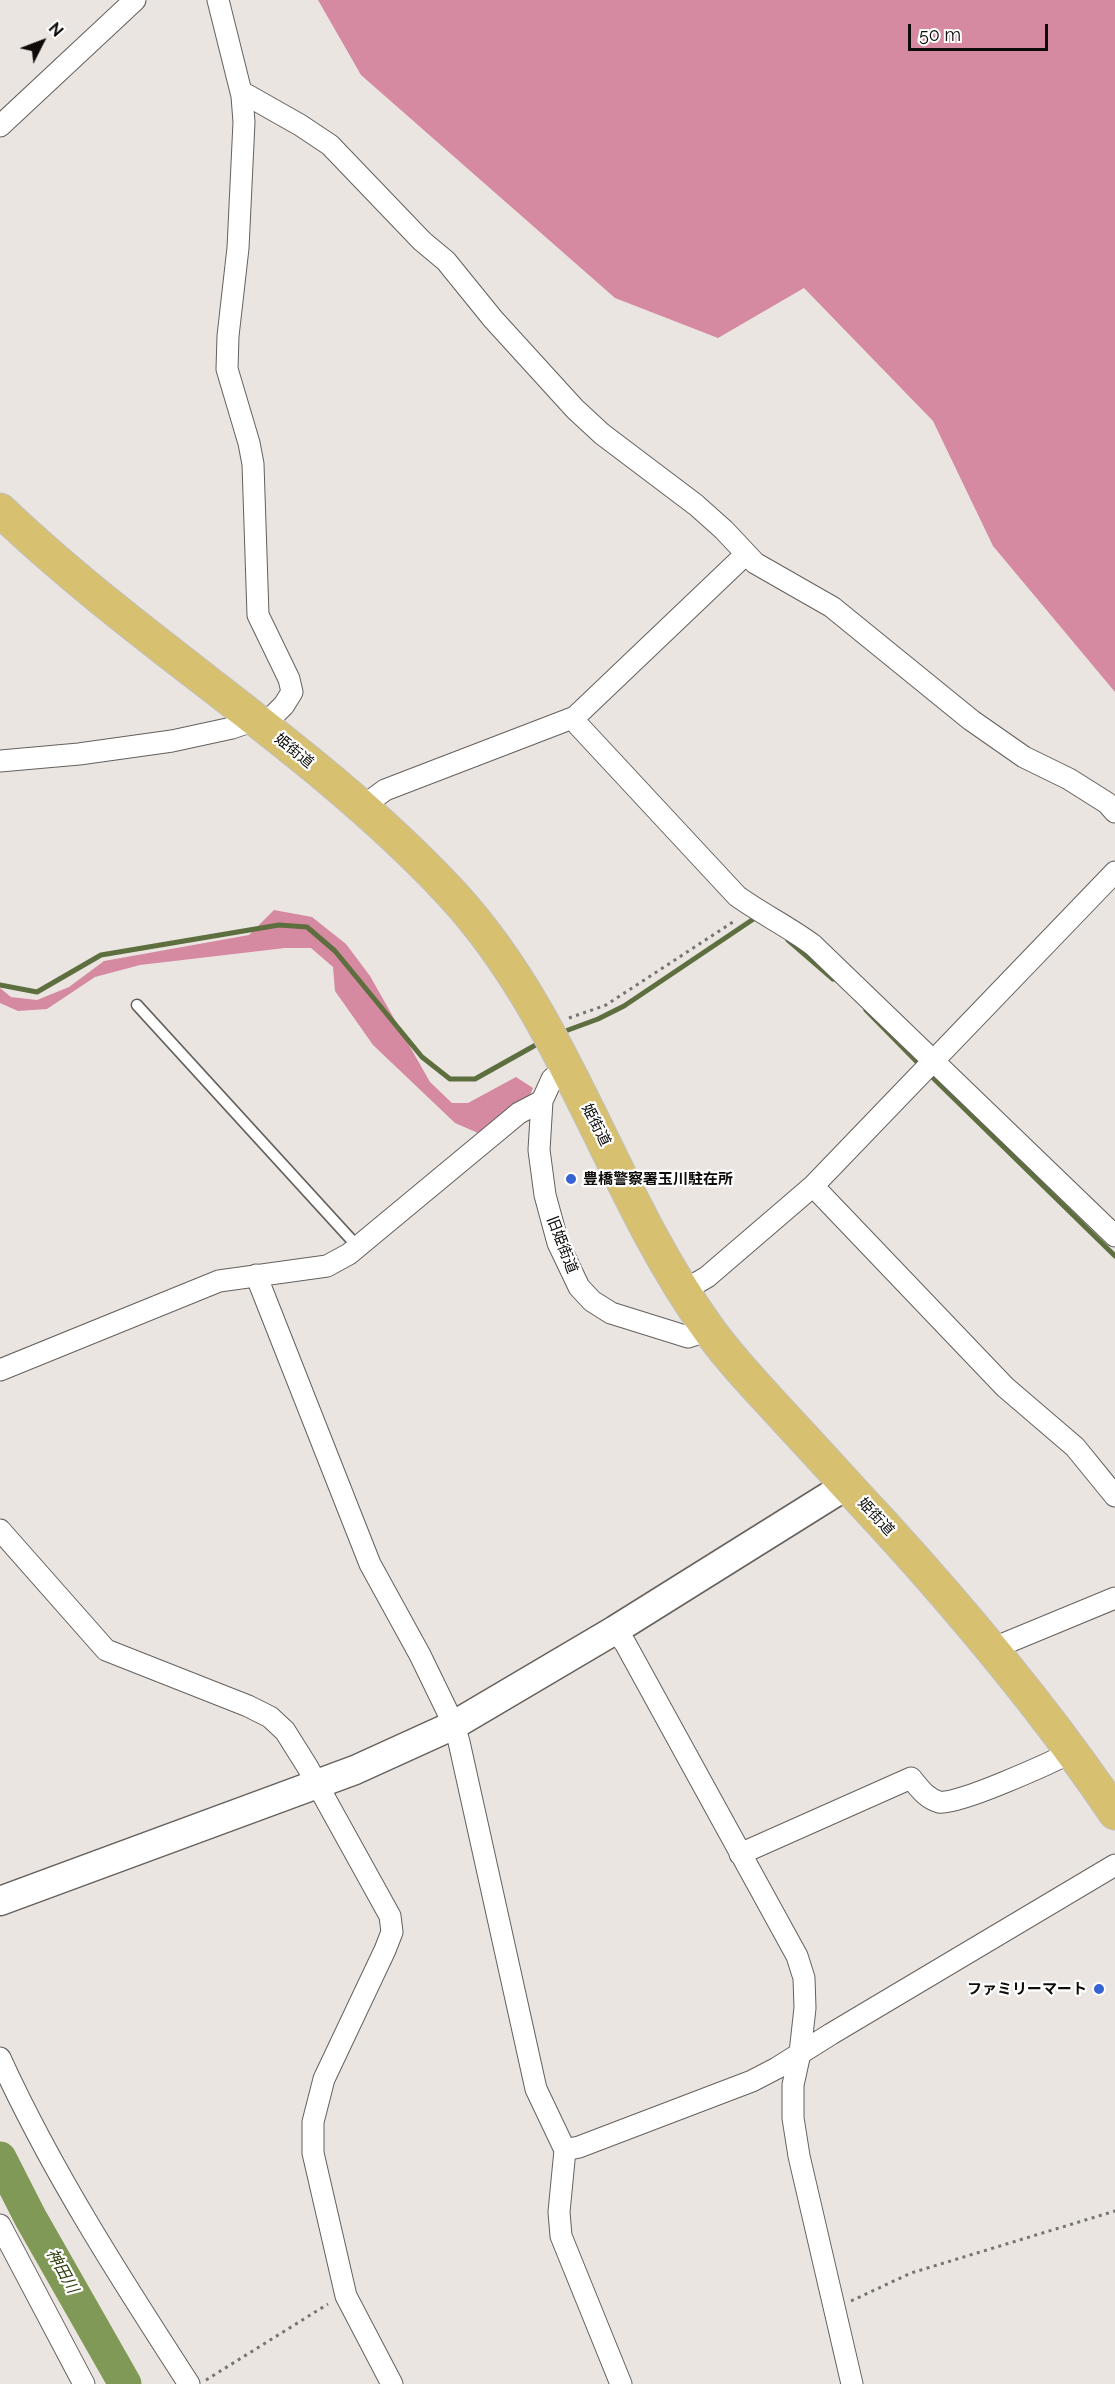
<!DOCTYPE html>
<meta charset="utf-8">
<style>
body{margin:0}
#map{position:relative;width:1115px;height:2384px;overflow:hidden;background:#eae5e1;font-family:Raleway,sans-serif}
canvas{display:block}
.north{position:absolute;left:12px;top:12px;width:60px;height:60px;-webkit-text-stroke:4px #fff;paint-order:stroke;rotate:48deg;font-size:16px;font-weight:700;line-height:24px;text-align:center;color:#0d0c0a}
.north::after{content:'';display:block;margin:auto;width:21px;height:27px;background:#0d0c0a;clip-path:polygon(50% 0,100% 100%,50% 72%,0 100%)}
.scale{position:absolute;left:908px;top:24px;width:140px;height:27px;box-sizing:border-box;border:3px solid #0d0c0a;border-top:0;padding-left:8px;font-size:18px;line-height:21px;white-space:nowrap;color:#0d0c0a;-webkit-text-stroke:4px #fff;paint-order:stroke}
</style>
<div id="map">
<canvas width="1115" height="2384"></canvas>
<div class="north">N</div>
<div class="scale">50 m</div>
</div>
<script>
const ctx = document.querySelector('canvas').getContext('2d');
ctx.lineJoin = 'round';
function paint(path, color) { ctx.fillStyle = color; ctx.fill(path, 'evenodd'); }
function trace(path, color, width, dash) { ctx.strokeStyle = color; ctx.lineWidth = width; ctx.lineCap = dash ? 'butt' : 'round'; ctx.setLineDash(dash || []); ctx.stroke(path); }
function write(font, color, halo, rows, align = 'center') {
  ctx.font = font + ' Raleway,"Noto Sans JP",sans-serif'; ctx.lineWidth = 4.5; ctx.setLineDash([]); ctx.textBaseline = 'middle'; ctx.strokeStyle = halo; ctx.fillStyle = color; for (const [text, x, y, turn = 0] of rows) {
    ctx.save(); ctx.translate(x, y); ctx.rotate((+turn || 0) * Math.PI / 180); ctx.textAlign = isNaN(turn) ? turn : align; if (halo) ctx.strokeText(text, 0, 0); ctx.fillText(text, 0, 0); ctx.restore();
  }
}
const forest = new Path2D(`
 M318,0H1115V692L993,546L933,421L804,288L718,338L615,298L361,75Z
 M274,910L312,917L346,944L370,976L430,1082L452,1103H468L516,1077L533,1088L528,1100L478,1133L455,1123L373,1045L335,991L333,967L311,948H285L140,965L95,977L47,1009L18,1011L0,1003V988L11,997L37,1000L69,987L104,961L249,935Z`);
const stream = new Path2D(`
 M788,940L833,979
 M0,985L37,992L101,955L279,925L307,927L335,951L422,1057L450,1079H475L541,1042
 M866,1010L921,1066
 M560,1033L598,1019L624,1006L755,918L758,920
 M927,1072L1115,1256`);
const river = new Path2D(`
 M0,2158L30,2217L125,2384`);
const path = new Path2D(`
 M569,1018L606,1005L736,920
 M851,2301L911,2273L1115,2211
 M206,2380L328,2304`);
const lane = new Path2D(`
 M137,1005L358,1247`);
const street = new Path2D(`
 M242,96L247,95L300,125L330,145L422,241L446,261L493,319L575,409L602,434L696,505L724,530L755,563L832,607L971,720L1024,757L1069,779L1107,803L1115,812
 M0,126L135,0
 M575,717L578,725L737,896C762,914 789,927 813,945L1115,1236
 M0,761L79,754L172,741L232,728L255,720H269L284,705L292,692L289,679L258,615L253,464L249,443L227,369L228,336L238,248L244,122L242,96L218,0
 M362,807L385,790L575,717L746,554
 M567,1067L552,1079L542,1101L539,1150L545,1195L558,1243L579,1287L592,1301L611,1313L688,1337L709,1330
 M813,1186L1005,1387L1075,1447L1115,1496
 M256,1275L370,1564L420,1655L454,1725L459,1742L536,2089L565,2150L559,2212L561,2236L621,2384
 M683,1291L707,1277L813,1186L1115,872
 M0,1370L219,1281L327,1266L349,1254L519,1113L542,1101
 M0,1530L106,1650L248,1706L270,1717L285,1731L307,1766L390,1916L392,1932L385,1950L324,2079L313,2122V2153L346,2296L392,2384
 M615,1630L625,1643L797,1956L804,1978L805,2008L800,2053L793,2085V2118L799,2156L852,2384
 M995,1651L1006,1643L1115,1598
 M740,1854L911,1778C920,1789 926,1798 939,1802C954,1807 1055,1761 1073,1751
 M0,2058C52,2172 121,2279 189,2384
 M565,2150L579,2147L752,2081L777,2068L831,2034L1115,1865
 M0,2225L84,2384`);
const secondary = new Path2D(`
 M0,1901L355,1770L454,1725L615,1630L847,1485`);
const highway = new Path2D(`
 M0,510C142,646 316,748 451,893C567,1018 609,1190 707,1327C730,1360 759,1389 786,1419C818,1453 849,1488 881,1522C965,1614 1045,1709 1115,1813`);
const markers = [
 [571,1179,6,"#3663d3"],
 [1099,1989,6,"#3663d3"]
];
const streetNames = [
 ["姫街道",294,751,39],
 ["姫街道",596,1125,63],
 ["旧姫街道",562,1245,69],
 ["姫街道",876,1517,47]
];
const poiNames = [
 ["豊橋警察署玉川駐在所",583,1179],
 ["ファミリーマート",1087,1989,"right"]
];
const waterNames = [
 ["神田川",62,2271,61]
];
paint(forest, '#d58aa2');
trace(stream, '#5e6f3f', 5);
trace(river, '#809956', 33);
trace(lane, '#65605c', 13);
trace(street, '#65605c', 23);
trace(secondary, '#65605c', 31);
trace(highway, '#c0c0bf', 35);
trace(path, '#767370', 3, [3, 4.5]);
trace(lane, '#fff', 10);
trace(street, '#fff', 21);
trace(secondary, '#fff', 28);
trace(highway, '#d7c06f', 33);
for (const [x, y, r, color] of markers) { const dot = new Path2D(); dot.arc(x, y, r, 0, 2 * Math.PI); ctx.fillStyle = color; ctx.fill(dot); trace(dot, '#fff', 2); }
write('15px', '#0d0c0a', '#fff', streetNames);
write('bold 15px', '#0d0c0a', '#fff', poiNames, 'left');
write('italic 16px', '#2e3e0b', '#fff', waterNames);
</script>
